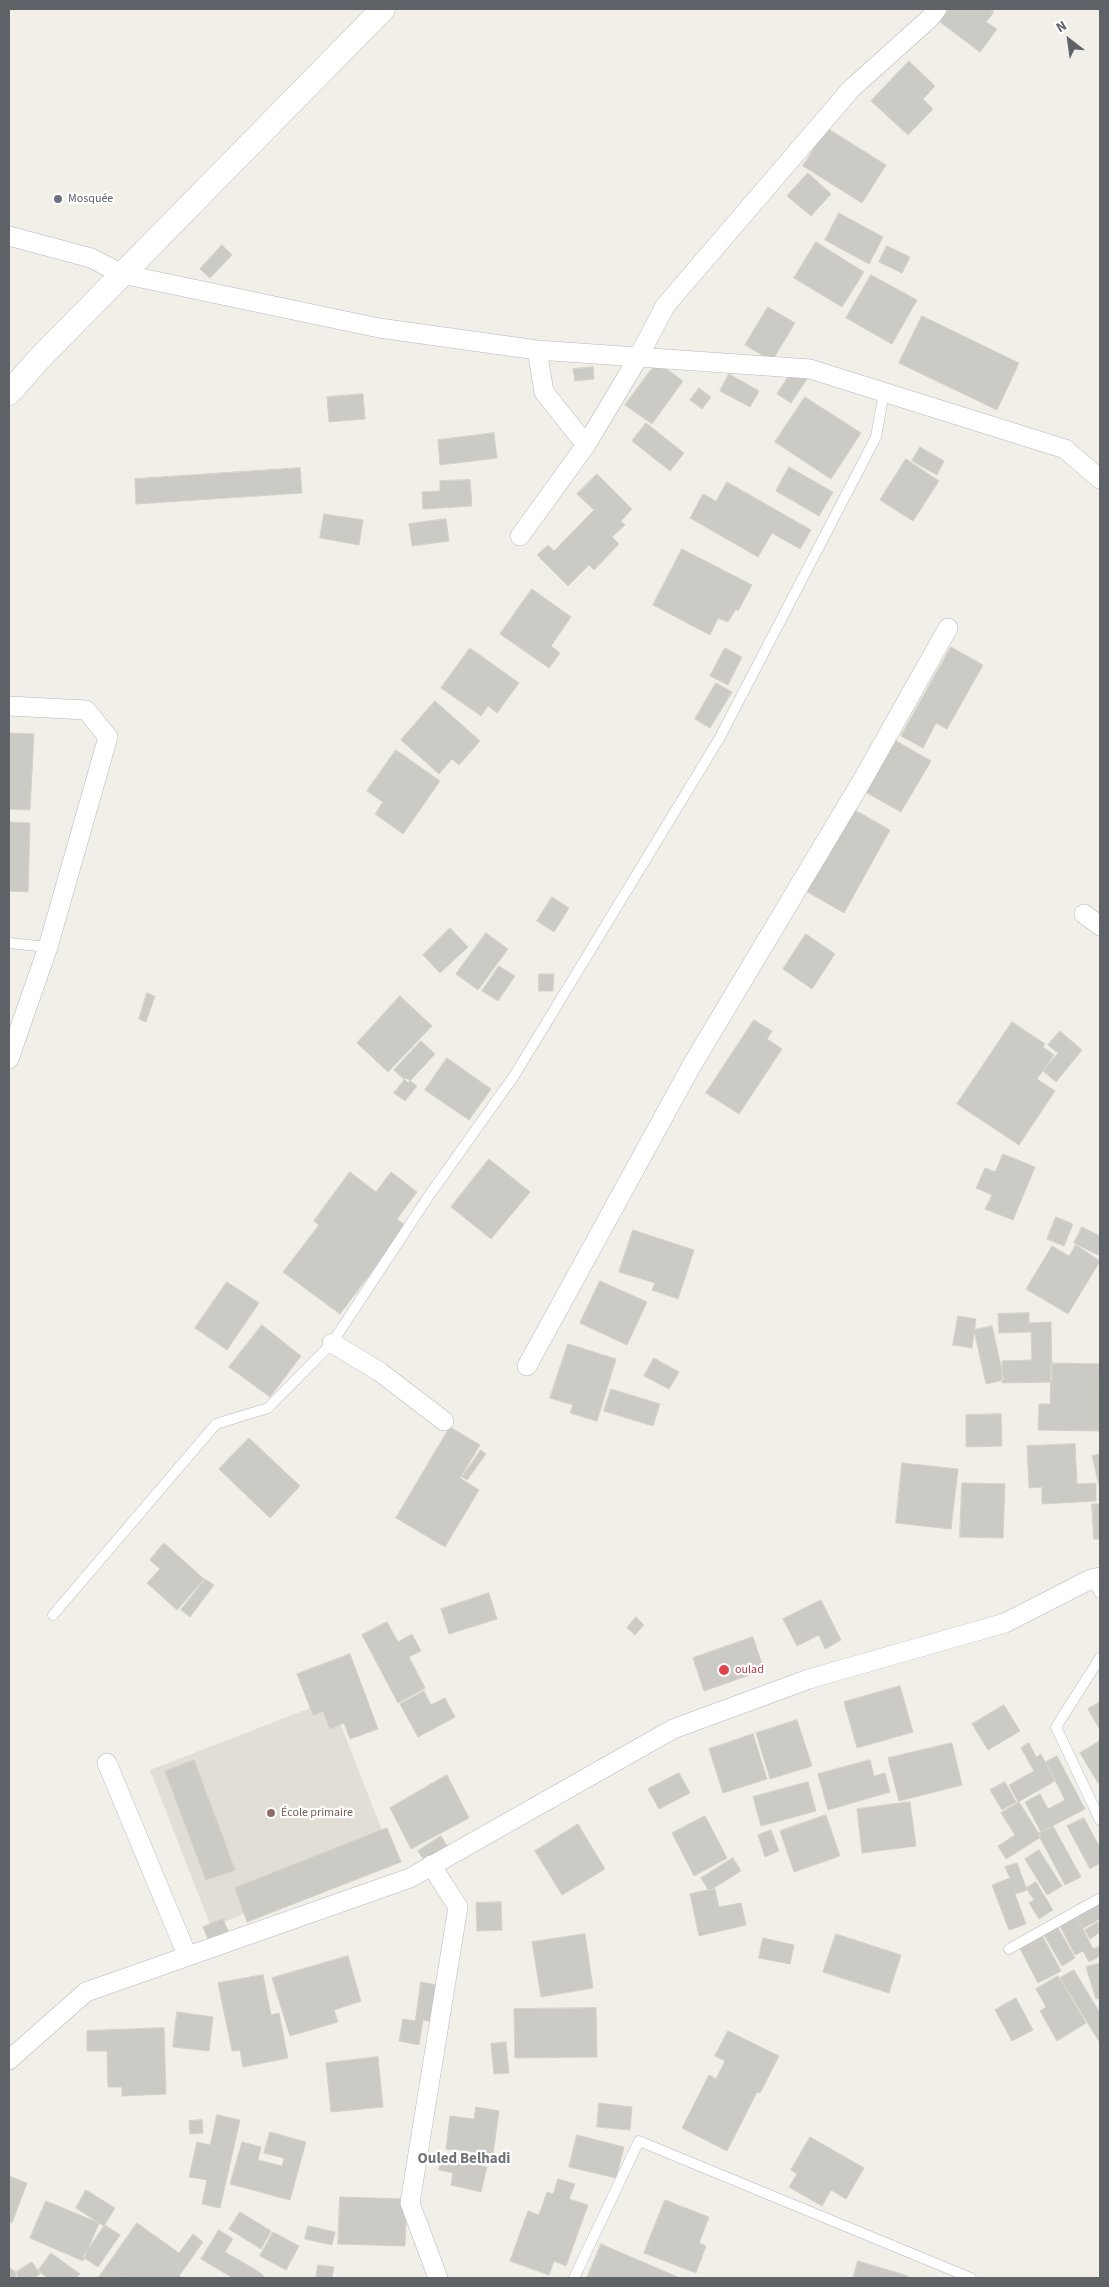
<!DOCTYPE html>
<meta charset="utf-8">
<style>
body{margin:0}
#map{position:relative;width:1109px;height:2287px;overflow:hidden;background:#f1efe8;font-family:"Source Sans 3",sans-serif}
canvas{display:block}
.frame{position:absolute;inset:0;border:10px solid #5f6368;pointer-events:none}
.north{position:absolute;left:1044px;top:15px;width:50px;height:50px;-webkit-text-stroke:4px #fff;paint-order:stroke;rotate:330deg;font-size:14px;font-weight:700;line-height:20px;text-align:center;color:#5f6368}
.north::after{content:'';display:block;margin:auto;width:18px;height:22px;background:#5f6368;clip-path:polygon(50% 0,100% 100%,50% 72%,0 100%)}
</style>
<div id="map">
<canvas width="1109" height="2287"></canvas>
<div class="frame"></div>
<div class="north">N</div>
</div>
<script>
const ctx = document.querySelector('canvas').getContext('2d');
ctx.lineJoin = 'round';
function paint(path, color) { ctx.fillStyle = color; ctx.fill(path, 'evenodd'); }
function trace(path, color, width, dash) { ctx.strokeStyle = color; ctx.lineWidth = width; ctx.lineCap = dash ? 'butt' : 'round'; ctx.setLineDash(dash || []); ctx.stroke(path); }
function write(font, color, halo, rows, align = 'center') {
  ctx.font = font + ' "Source Sans 3",sans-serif'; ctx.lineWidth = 4.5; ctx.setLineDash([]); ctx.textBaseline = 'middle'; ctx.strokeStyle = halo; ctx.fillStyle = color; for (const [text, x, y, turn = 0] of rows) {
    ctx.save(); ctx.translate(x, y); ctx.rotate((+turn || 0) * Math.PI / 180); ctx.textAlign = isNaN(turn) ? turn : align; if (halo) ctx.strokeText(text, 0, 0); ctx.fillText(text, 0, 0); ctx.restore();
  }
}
const education = new Path2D(`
 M331,1700L392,1856L211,1927L150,1770Z`);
const building = new Path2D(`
 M949,9H990L994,12L986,22L997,29L980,52L940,22Z
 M909,61L935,86L923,99L933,109L908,135L871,101Z
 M827,128L886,165L862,203L803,166Z
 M808,173L831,194L811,216L787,196Z
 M839,213L883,237L869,264L825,240Z
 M816,242L864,272L842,307L794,278Z
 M222,245L232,255L210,278L200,269Z
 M887,246L910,257L902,273L879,262Z
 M871,275L917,300L892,344L846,318Z
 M768,307L795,323L772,361L745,345Z
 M922,316L1019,363L997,410L899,363Z
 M657,362L683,381L652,424L625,405Z
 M593,367L594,379L575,381L573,369Z
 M793,370L807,379L791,403L777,394Z
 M729,374L759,391L750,407L720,391Z
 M699,388L711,397L702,409L690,400Z
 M363,394L365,419L329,422L327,397Z
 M805,397L861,433L831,479L775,442Z
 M646,423L684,453L670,471L632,441Z
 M494,433L497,458L440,465L438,440Z
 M920,447L944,461L937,475L912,461Z
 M906,459L939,481L913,521L880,500Z
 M789,467L833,492L819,516L776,491Z
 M300,468L302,493L136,504L135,479Z
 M597,474L632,509L621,521L625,525L612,537L619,544L594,570L589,565L568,586L537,555L548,545L554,551L594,510L577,494Z
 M470,480L472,506L423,509L422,492L440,491V481Z
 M727,482L811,530L800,549L772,533L758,557L690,518L703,494L716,501Z
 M324,514L363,520L359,545L320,538Z
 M446,519L449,541L412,546L409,524Z
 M682,549L752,585L738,611L736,609L728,622L718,618L710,635L653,605Z
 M532,589L571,617L551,646L560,653L549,668L500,634Z
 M951,647L983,665L947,729L936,723L923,748L901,736Z
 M470,648L519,683L497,713L488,706L481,716L441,688Z
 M725,648L742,657L728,685L710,676Z
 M716,683L732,692L710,728L695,719Z
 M435,701L480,741L459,765L452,759L439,774L401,740Z
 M9,733L34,734L30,810L9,809Z
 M891,738L931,761L901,812L860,789Z
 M396,750L440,781L403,834L375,814L383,802L367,791Z
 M853,809L890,830L844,913L806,891Z
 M9,822L30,823L28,892L9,891Z
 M552,897L569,908L554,932L537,921Z
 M450,928L468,947L440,973L423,955Z
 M486,933L508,949L478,990L456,974Z
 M806,934L835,954L812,989L783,969Z
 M499,966L515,976L498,1001L482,991Z
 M539,974H554L553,991H539Z
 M147,993L155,996L146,1022L139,1019Z
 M400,996L432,1026L388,1072L357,1043Z
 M754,1020L772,1031L767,1039L782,1049L739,1114L706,1093Z
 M1012,1022L1045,1044L1043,1047L1054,1055L1037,1079L1055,1091L1019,1145L957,1104Z
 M1060,1031L1082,1050L1056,1082L1043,1071L1058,1053L1048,1045Z
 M421,1041L435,1054L408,1083L394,1070Z
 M447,1058L491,1089L469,1120L425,1090Z
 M406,1078L417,1086L405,1101L394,1093Z
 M1003,1154L1035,1167L1013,1220L985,1209L992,1195L976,1188L985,1168L995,1172Z
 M489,1159L530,1192L491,1239L451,1207Z
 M350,1172L376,1192L391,1172L417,1192L397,1219L406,1226L340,1314L283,1272L319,1225L314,1221Z
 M1056,1217L1073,1224L1064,1246L1047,1239Z
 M1082,1227L1100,1236V1251L1098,1255L1074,1243Z
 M633,1230L694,1250L678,1299L652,1290L655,1283L619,1272Z
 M1076,1245L1100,1261L1068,1314L1026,1289L1052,1246L1069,1256Z
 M600,1281L647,1302L627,1345L580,1323Z
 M227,1282L259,1303L227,1350L195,1328Z
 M1029,1313V1323L1051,1322L1052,1382L1002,1383V1361L1032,1360L1031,1332L999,1333L998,1314Z
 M958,1316L976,1319L972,1348L953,1345Z
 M262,1325L301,1356L270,1397L229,1367Z
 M992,1326L1004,1380L986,1384L974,1330Z
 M568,1344L616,1359L597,1421L570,1413L573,1405L550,1398Z
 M654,1358L679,1372L669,1389L644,1376Z
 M1051,1363L1099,1364L1100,1431L1038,1430L1039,1404H1050Z
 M611,1389L660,1404L653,1426L604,1411Z
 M1001,1414L1002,1446L966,1447V1415Z
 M450,1427L480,1445L460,1478L479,1490L445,1547L396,1518Z
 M249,1438L300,1486L270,1518L219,1469Z
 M1075,1444L1077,1484L1096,1483V1501L1042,1504V1487L1029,1488L1027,1446Z
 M481,1450L486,1454L467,1480L462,1477Z
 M1100,1454V1490L1092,1456Z
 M902,1463L958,1469L951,1529L896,1523Z
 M962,1483L1005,1484L1003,1538L960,1537Z
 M1092,1504H1100V1539H1094Z
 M164,1543L204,1579L177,1610L147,1583L160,1569L150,1560Z
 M205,1579L214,1585L190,1617L181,1610Z
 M489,1593L497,1619L449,1634L441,1609Z
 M821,1600L841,1640L825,1649L819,1635L797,1646L783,1619Z
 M636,1617L644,1625L635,1635L627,1628Z
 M387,1622L398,1642L412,1634L421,1651L409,1657L425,1688L398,1703L362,1635Z
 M753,1637L764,1670L704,1691L693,1658Z
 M350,1654L378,1729L350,1739L344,1723L330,1729L323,1711L313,1715L297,1674Z
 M900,1686L913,1732L857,1748L844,1702Z
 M424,1691L431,1705L445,1698L455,1717L418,1737L400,1704Z
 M1100,1702V1730L1088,1709Z
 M1004,1705L1020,1731L988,1750L972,1724Z
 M797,1720L812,1766L770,1779L756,1733Z
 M753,1734L767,1779L723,1793L709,1749Z
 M1100,1741V1782L1098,1783L1080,1753Z
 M952,1743L962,1785L899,1801L888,1758Z
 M1029,1743L1036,1757L1041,1754L1055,1781L1018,1802L1009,1785L1034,1771L1021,1748Z
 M1057,1756L1085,1809L1041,1832L1025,1802L1040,1794L1048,1809L1065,1800L1046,1762Z
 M194,1760L235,1870L206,1880L165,1771Z
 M870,1760L874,1776L885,1773L890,1792L828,1810L818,1774Z
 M679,1773L690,1793L659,1809L648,1789Z
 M447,1775L469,1818L411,1849L390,1808Z
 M808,1782L816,1811L761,1826L753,1797Z
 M1005,1782L1016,1802L1002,1810L990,1790Z
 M910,1802L916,1846L862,1853L857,1809Z
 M1019,1802L1041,1837L1006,1859L998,1846L1015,1835L1001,1813Z
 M826,1815L840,1856L794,1872L780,1831Z
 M705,1816L727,1858L694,1876L672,1833Z
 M1084,1818L1100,1848V1863L1090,1869L1067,1826Z
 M578,1824L605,1869L562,1895L535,1851Z
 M1053,1826L1081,1877L1065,1885L1038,1834Z
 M387,1828L401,1862L247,1922L235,1888Z
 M771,1830L779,1851L765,1857L758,1835Z
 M441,1836L450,1850L427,1865L418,1851Z
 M1039,1850L1062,1886L1047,1895L1025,1859Z
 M733,1858L741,1871L709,1891L701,1878Z
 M1017,1863L1027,1890L1015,1894L1026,1924L1009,1930L992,1885L1010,1878L1005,1867Z
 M1036,1882L1053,1910L1039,1919L1029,1903L1034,1900L1026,1888Z
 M715,1889L719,1907L741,1903L746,1925L699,1936L690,1894Z
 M1100,1900V1919L1083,1928L1075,1913Z
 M501,1902L502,1930L477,1931L476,1903Z
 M1077,1917L1093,1949L1100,1946V1956L1089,1962L1083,1951L1075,1955L1060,1926Z
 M223,1919L228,1931L208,1939L203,1927Z
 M1098,1922L1100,1932L1090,1939L1085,1930Z
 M1057,1926L1075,1958L1062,1966L1043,1933Z
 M1040,1931L1061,1971L1038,1983L1017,1943Z
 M585,1934L593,1988L541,1997L532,1942Z
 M836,1934L901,1955L889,1993L823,1972Z
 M763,1938L794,1945L790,1964L759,1958Z
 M348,1956L361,2001L334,2010L338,2022L290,2036L272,1978Z
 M1100,1963V1998L1096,1999L1086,1967Z
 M1074,1970L1100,2013V2043L1060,1978Z
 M263,1975L271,2015L279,2013L288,2058L243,2067L240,2050L232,2051L218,1983Z
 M1058,1976L1086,2023L1057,2041L1040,2011L1046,2007L1036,1989Z
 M421,1982L441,1986L434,2022L423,2020L419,2045L399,2041L403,2019L415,2021Z
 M1016,1998L1033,2030L1012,2041L995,2010Z
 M596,2008L597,2057L515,2058L514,2009Z
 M177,2012L213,2017L209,2051L173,2047Z
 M164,2028L166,2094L122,2096V2087H108L107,2051H87V2031Z
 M728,2031L779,2056L760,2093L757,2092L727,2151L682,2128L709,2075L716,2079L725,2061L715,2056Z
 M506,2042L509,2073L494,2074L491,2044Z
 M378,2057L383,2107L331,2112L326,2063Z
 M599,2103L632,2107L630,2130L597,2127Z
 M476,2107L499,2111L493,2154L446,2149L450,2116L474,2119Z
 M217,2115L240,2120L220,2208L202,2204L207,2180L189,2177L197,2142L210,2145Z
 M202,2120L203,2133L190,2134L189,2121Z
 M270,2132L306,2142L290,2200L230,2184L242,2142L261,2147L258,2160L282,2166L284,2158L264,2153Z
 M577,2135L624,2147L616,2178L569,2167Z
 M810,2137L864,2168L846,2199L831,2190L822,2206L789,2187L797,2174L791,2170Z
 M442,2157L487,2167L481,2192L451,2185L453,2173L439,2170Z
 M9,2176L27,2183L12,2223L9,2222Z
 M558,2179L575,2184L569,2199L588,2205L566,2266L554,2261L549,2275L510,2261L528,2211L539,2215L547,2192L553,2194Z
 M86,2190L115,2208L104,2226L76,2208Z
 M340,2197L407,2199L405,2246L338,2244Z
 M665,2200L709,2217L699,2243L706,2246L696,2273L644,2253Z
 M46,2201L99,2223L83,2261L30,2238Z
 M240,2212L271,2231L261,2249L229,2229Z
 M137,2223L179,2253L193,2234L203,2242L179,2276L183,2278L99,2277Z
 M105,2225L120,2235L98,2267L83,2257Z
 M308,2226L335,2232L332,2245L305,2239Z
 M219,2230L233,2239L225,2252L256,2270L264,2276L263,2278H233L201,2259Z
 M273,2232L299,2246L286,2270L260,2256Z
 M601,2244L680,2278H587Z
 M51,2253L80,2274L76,2278H48L38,2271Z
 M858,2261L908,2276L907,2278H853Z
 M32,2262L40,2274L34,2278H19L15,2273Z
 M318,2265L334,2267L332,2278H316Z
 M9,2267L18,2274L14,2278H9Z`);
const service = new Path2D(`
 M9,943L48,947
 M1091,1579L1100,1593
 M53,1615L216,1424L268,1408L332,1343L428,1197L514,1076L719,739L876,437L884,392
 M1100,1658L1056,1727L1100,1820
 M1009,1949L1100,1898
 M574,2278L639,2141L971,2278`);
const minor = new Path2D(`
 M9,236L91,258L122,274L379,328L537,350L810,369L1065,449L1100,479
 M537,350L544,392L586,445
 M520,536L586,445L638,358L665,306L851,89L930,18L937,9
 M9,706L86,710L108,737L48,947L9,1059
 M1084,914L1100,926
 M332,1343L380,1372L444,1421
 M527,1366L692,1065L863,779L948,628
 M107,1763L187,1955
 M431,1865L458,1907L410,2203L438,2278
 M9,2060L86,1992L410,1878L673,1729L809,1679L1005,1623L1091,1579L1100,1577`);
const tertiary = new Path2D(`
 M9,393L38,360L383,9`);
const markers = [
 [58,199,5,"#6b7280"],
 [724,1670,6,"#e0444e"],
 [271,1813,5,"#8d6e63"]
];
const worshipNames = [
 ["Mosquée",68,199]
];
const healthNames = [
 ["oulad",735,1670]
];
const educationNames = [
 ["École primaire",281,1813]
];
const quarterNames = [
 ["Ouled Belhadi",464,2160]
];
paint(education, '#e1ded6');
paint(building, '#cccac5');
trace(building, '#d6d1c6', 1);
trace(service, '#b5b8bc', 11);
trace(minor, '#b5b8bc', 20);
trace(tertiary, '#b5b8bc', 25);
trace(service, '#fff', 10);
trace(minor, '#fff', 19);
trace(tertiary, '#fff', 24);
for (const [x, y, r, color] of markers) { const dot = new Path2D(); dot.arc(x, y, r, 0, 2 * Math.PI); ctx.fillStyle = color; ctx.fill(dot); trace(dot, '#fff', 2); }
write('12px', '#5b616d', '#fff', worshipNames, 'left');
write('12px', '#be3a42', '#fff', healthNames, 'left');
write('12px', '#785e54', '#fff', educationNames, 'left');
write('bold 15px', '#70757a', '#fff', quarterNames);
</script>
